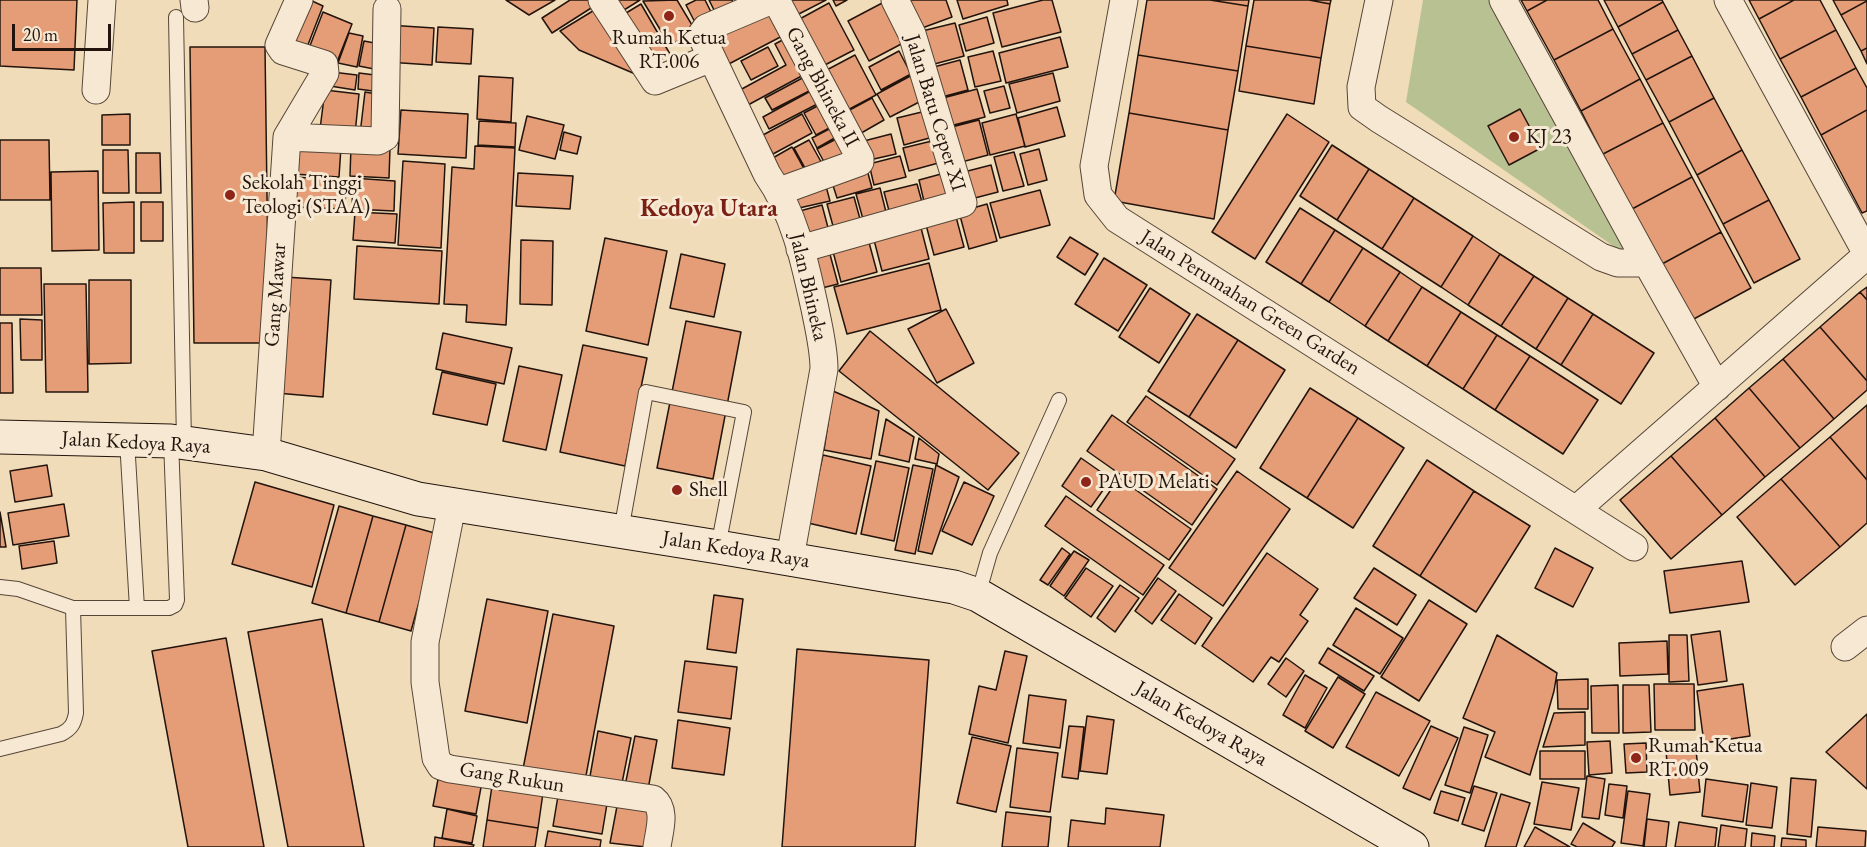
<!DOCTYPE html>
<style>
body{margin:0}
#map{position:relative;width:1867px;height:847px;overflow:hidden;background:#f1dcba;font-family:"EB Garamond",serif}
canvas{display:block}
.scale{position:absolute;left:12px;top:24px;width:99px;height:27px;box-sizing:border-box;border:3px solid #22140c;border-top:0;padding-left:8px;font-size:18px;line-height:21px;white-space:nowrap;color:#22140c;-webkit-text-stroke:4px #f6e8d2;paint-order:stroke}
</style>
<div id="map">
<canvas width="1867" height="847"></canvas>
<div class="scale">20 m</div>
</div>
<script>
const ctx = document.querySelector('canvas').getContext('2d');
ctx.lineJoin = 'round';
function paint(path, color) { ctx.fillStyle = color; ctx.fill(path, 'evenodd'); }
function trace(path, color, width, dash) { ctx.strokeStyle = color; ctx.lineWidth = width; ctx.lineCap = dash ? 'butt' : 'round'; ctx.setLineDash(dash || []); ctx.stroke(path); }
function write(font, color, halo, rows, align = 'center') {
  ctx.font = font + ' "EB Garamond",serif'; ctx.lineWidth = 6; ctx.setLineDash([]); ctx.textBaseline = 'middle'; ctx.strokeStyle = halo; ctx.fillStyle = color; for (const [text, x, y, turn = 0] of rows) {
    ctx.save(); ctx.translate(x, y); ctx.rotate((+turn || 0) * Math.PI / 180); ctx.textAlign = isNaN(turn) ? turn : align; if (halo) ctx.strokeText(text, 0, 0); ctx.fillText(text, 0, 0); ctx.restore();
  }
}
const green = new Path2D(`
 M1423,0H1489L1632,259L1406,102Z`);
const building = new Path2D(`
 M0,0H77L74,70L0,66Z
 M310,0L323,6L304,55L284,48Z
 M506,0H555L529,15Z
 M570,0H597L599,3L552,33L542,18Z
 M607,0H640L616,15Z
 M677,0L695,30L670,46L643,1Z
 M696,0H705L716,22L699,30L686,5Z
 M709,0H732L738,12L720,22Z
 M784,0H826L793,17Z
 M833,0H847L836,6Z
 M902,0H946L952,17L914,31Z
 M957,0H1007L1008,5L963,19Z
 M1043,0H1052L1061,32L1002,47L993,13Z
 M1147,0H1210L1248,6L1238,71L1138,55Z
 M1210,0H1249L1248,6Z
 M1254,0H1309L1330,4L1321,58L1246,46Z
 M1309,0H1331L1330,4Z
 M1521,0H1547L1527,11Z
 M1547,0H1598L1613,29L1554,60L1527,11Z
 M1604,0H1662L1663,2L1618,27Z
 M1749,0H1794L1759,19Z
 M1794,0H1820L1836,30L1780,59L1759,19Z
 M1833,0H1867V1L1841,15Z
 M886,1L907,41L869,61L848,21Z
 M1867,1V48L1861,51L1841,15Z
 M1663,2L1678,30L1632,54L1618,27Z
 M829,3L854,50L821,67L796,21Z
 M641,4L670,54L650,66L621,16Z
 M601,6L647,79L579,50L560,31Z
 M774,8L788,33L725,66L712,41Z
 M323,12L352,24L335,67L306,56Z
 M987,17L994,43L966,51L959,25Z
 M955,23L964,56L927,66L918,32Z
 M388,25L434,28L432,65L387,62Z
 M438,27L473,29L471,64L436,62Z
 M1613,29L1640,79L1581,111L1554,60Z
 M1678,30L1692,56L1646,80L1632,54Z
 M1836,30L1856,68L1801,97L1780,59Z
 M349,33L363,36L357,67L338,63Z
 M790,36L809,72L748,105L740,90L786,65L775,44Z
 M1060,37L1068,67L1006,83L999,53Z
 M364,41L385,45L379,70L359,66Z
 M1246,46L1321,58L1314,104L1239,91Z
 M190,47H265L269,343H194Z
 M768,47L778,66L751,80L741,61Z
 M1867,48V64L1861,51Z
 M899,51L911,74L881,90L869,67Z
 M993,51L1001,81L975,87L968,57Z
 M855,55L876,95L842,113L821,73Z
 M1138,55L1238,71L1228,130L1129,113Z
 M1692,56L1714,98L1669,122L1646,80Z
 M960,60L968,90L938,98L930,68Z
 M1856,68L1867,88V110L1821,135L1801,97Z
 M332,72L357,75L355,90L330,86Z
 M359,73L383,76L380,92L358,89Z
 M1053,73L1060,101L1017,113L1009,84Z
 M914,74L927,98L890,117L877,94Z
 M808,75L815,88L772,110L765,98Z
 M479,76L513,78L511,122L477,119Z
 M1640,79L1663,123L1603,154L1581,111Z
 M1004,86L1010,108L990,113L984,91Z
 M818,87L825,100L769,129L763,117Z
 M977,89L985,117L950,126L943,98Z
 M325,90L359,94L355,134L320,129Z
 M365,92L382,95L377,136L360,134Z
 M872,98L884,120L856,136L844,113Z
 M1714,98L1742,150L1697,175L1669,122Z
 M825,102L837,124L816,135L804,113Z
 M1057,107L1065,136L1025,147L1018,118Z
 M1520,109L1541,148L1509,165L1488,126Z
 M401,110L468,114L466,158L398,154Z
 M1867,110V211L1862,213L1821,135Z
 M926,111L933,137L904,145L897,118Z
 M1129,113L1228,130L1214,219L1114,201Z
 M130,114V145H102V115Z
 M802,114L812,133L773,154L763,135Z
 M1016,114L1025,146L990,155L982,123Z
 M1287,114L1329,142L1255,259L1212,232Z
 M527,116L564,125L555,159L519,150Z
 M979,120L988,155L954,164L944,129Z
 M479,121L516,123L515,147L478,145Z
 M1663,123L1692,177L1632,209L1603,154Z
 M835,126L840,135L817,148L812,138Z
 M564,132L581,137L577,154L560,150Z
 M891,134L896,154L865,161L860,142Z
 M842,136L854,158L829,171L817,149Z
 M0,140H49L50,200H0Z
 M809,140L825,169L810,177L794,148Z
 M936,140L942,162L909,171L903,148Z
 M295,144L341,147L339,177L293,174Z
 M1332,145L1369,169L1337,220L1300,196Z
 M351,146L390,148L389,178L350,176Z
 M475,146L515,148L506,325L466,322L467,305L444,304L452,167L474,169Z
 M792,147L808,176L786,187L771,159Z
 M1039,149L1047,180L1028,185L1020,154Z
 M103,150H128L129,193H103Z
 M1742,150L1769,200L1723,224L1697,175Z
 M1014,152L1024,186L1003,191L994,157Z
 M136,153H160L161,193H136Z
 M900,156L906,177L874,185L869,164Z
 M403,161L445,164L441,248L398,245Z
 M991,165L998,192L967,200L960,173Z
 M866,166L872,188L837,198L830,176Z
 M1369,169L1414,198L1382,249L1337,220Z
 M98,171L99,250L52,251L51,172Z
 M952,171L960,201L926,210L919,180Z
 M518,173L573,176L570,209L516,206Z
 M293,177L346,180L345,209L292,207Z
 M1692,177L1721,232L1662,264L1632,209Z
 M353,178L395,181L394,211L352,209Z
 M824,179L830,201L799,208L794,187Z
 M917,184L925,213L892,222L884,192Z
 M880,188L889,224L866,230L856,194Z
 M1040,190L1050,225L1000,238L990,203Z
 M854,197L863,230L836,237L827,204Z
 M1414,198L1473,236L1441,287L1382,249Z
 M1769,200L1800,259L1754,283L1723,224Z
 M134,202V253H104L103,203Z
 M141,202H163V241H141Z
 M987,204L997,241L969,249L959,212Z
 M822,205L831,239L805,246L796,212Z
 M1300,208L1335,230L1301,284L1266,262Z
 M355,212L397,214L395,243L353,240Z
 M955,213L964,247L934,255L925,221Z
 M920,224L929,259L882,271L873,236Z
 M1335,230L1363,248L1329,302L1301,284Z
 M1721,232L1751,288L1692,320L1662,264Z
 M867,235L877,272L841,282L831,244Z
 M1473,236L1500,254L1468,305L1441,287Z
 M1070,237L1098,254L1085,275L1057,257Z
 M605,238L667,251L648,345L586,331Z
 M521,240L553,241L552,305L520,304Z
 M357,246L442,251L439,304L354,299Z
 M828,247L838,284L814,290L804,254Z
 M1363,248L1400,272L1365,326L1329,302Z
 M681,254L725,264L714,317L670,308Z
 M1500,254L1534,276L1501,326L1468,305Z
 M1104,258L1147,285L1118,331L1075,304Z
 M929,263L941,310L847,334L834,287Z
 M0,268H41L42,315H0Z
 M1400,272L1422,287L1388,341L1365,326Z
 M1534,276L1568,298L1536,349L1501,326Z
 M285,277L331,280L323,397L276,393Z
 M89,280H131V363L89,364Z
 M44,284H86L88,392H46Z
 M1422,287L1461,312L1427,366L1388,341Z
 M1867,287V300L1860,292Z
 M1150,288L1190,314L1159,363L1119,337Z
 M1860,292L1867,300V381L1820,327Z
 M1568,298L1593,314L1561,365L1536,349Z
 M946,309L974,363L937,383L908,329Z
 M1461,312L1497,335L1463,389L1427,366Z
 M1197,314L1238,340L1189,417L1148,391Z
 M1593,314L1654,353L1621,404L1561,365Z
 M20,319L42,320V360H21Z
 M686,321L741,332L713,479L657,468Z
 M0,323H12L13,393H0Z
 M1820,327L1867,381V390L1834,419L1783,359Z
 M870,331L1019,453L988,490L839,371Z
 M443,333L512,348L504,384L436,369Z
 M1497,335L1530,356L1495,410L1463,389Z
 M1238,340L1285,370L1236,448L1189,417Z
 M583,345L647,358L625,466L560,452Z
 M1530,356L1598,400L1563,454L1495,410Z
 M1783,359L1834,419L1800,448L1749,388Z
 M519,366L562,375L546,450L503,441Z
 M442,372L496,384L487,425L433,414Z
 M1310,388L1358,418L1307,498L1260,468Z
 M1749,388L1800,448L1765,477L1715,418Z
 M833,391L879,411L871,459L824,450Z
 M1146,396L1235,459L1217,485L1127,422Z
 M1867,405V480L1830,437Z
 M1112,415L1217,489L1192,525L1087,451Z
 M1358,418L1404,448L1353,528L1307,498Z
 M1715,418L1765,477L1722,515L1671,456Z
 M886,419L914,437L909,462L879,455Z
 M1830,437L1867,480V523L1840,547L1781,479Z
 M919,438L939,454L937,464L915,459Z
 M823,455L871,466L856,534L808,523Z
 M1671,456L1722,515L1671,559L1620,500Z
 M1081,458L1111,479L1091,507L1062,486Z
 M1427,460L1474,491L1420,576L1373,546Z
 M876,461L909,468L894,541L861,534Z
 M47,465L52,496L15,502L10,471Z
 M913,465L933,469L915,554L895,550Z
 M936,465L959,477L932,554L918,551Z
 M1237,471L1290,509L1223,606L1169,568Z
 M1119,478L1191,529L1169,560L1097,510Z
 M1781,479L1840,547L1795,585L1737,517Z
 M255,482L334,505L312,587L232,564Z
 M964,482L994,496L972,545L942,531Z
 M1474,491L1530,526L1476,612L1420,576Z
 M1066,496L1164,565L1143,595L1045,526Z
 M64,504L69,536L13,545L8,513Z
 M339,506L373,516L346,613L312,603Z
 M0,512L6,547H0Z
 M373,516L406,525L379,622L346,613Z
 M406,525L438,534L411,631L379,622Z
 M54,541L57,563L22,569L19,546Z
 M1062,548L1070,554L1048,585L1040,580Z
 M1555,548L1593,568L1573,607L1535,588Z
 M1074,551L1089,560L1064,596L1050,586Z
 M1267,553L1318,589L1300,615L1308,621L1279,662L1271,657L1253,682L1202,646Z
 M1742,561L1749,602L1670,613L1664,571Z
 M1086,568L1113,586L1091,617L1065,598Z
 M1374,568L1416,595L1397,625L1354,598Z
 M1158,578L1176,591L1152,624L1135,611Z
 M1120,585L1139,598L1115,632L1097,618Z
 M1179,594L1212,618L1195,644L1161,620Z
 M714,595L743,599L736,653L707,649Z
 M487,599L548,611L527,723L465,711Z
 M1429,600L1467,624L1419,701L1381,677Z
 M1356,608L1403,638L1380,674L1333,645Z
 M553,614L614,626L585,781L523,769Z
 M322,619L364,847H288L248,632Z
 M1720,631L1727,681L1698,685L1691,635Z
 M1497,635L1557,673L1554,691L1530,775L1485,757L1495,732L1463,718Z
 M1669,635H1687L1689,681L1669,682Z
 M226,638L264,847H188L152,651Z
 M1667,641L1668,674L1620,676L1619,643Z
 M1328,648L1374,676L1364,691L1319,663Z
 M797,649L929,660L915,847H782Z
 M1005,651L1027,656L1008,743L969,734L979,686L996,690Z
 M1286,658L1304,671L1286,697L1268,684Z
 M685,661L737,667L731,719L678,712Z
 M1305,675L1327,688L1305,728L1283,715Z
 M1338,677L1365,694L1333,748L1305,731Z
 M1588,679V709H1558L1557,680Z
 M1654,684H1694L1695,730H1655Z
 M1743,684L1750,736L1704,743L1697,691Z
 M1618,685L1619,733H1592L1591,686Z
 M1623,685H1649L1651,732L1623,733Z
 M1376,692L1430,721L1399,776L1346,747Z
 M1029,695L1066,700L1060,748L1023,743Z
 M1585,712V745L1543,747L1554,713Z
 M1867,714V789L1826,752Z
 M1087,716L1114,720L1107,774L1080,771Z
 M678,720L730,728L724,775L672,768Z
 M1069,726L1084,727L1078,779L1062,777Z
 M1431,726L1458,738L1430,800L1403,788Z
 M1464,727L1488,735L1470,793L1445,785Z
 M598,731L631,738L621,788L589,782Z
 M635,736L657,740L647,795L624,791Z
 M972,737L1011,746L996,812L957,803Z
 M1610,741L1612,773L1589,775L1587,742Z
 M1646,743L1647,772L1626,773L1624,744Z
 M1017,748L1058,753L1050,812L1010,807Z
 M1696,749L1700,792L1670,795L1666,751Z
 M1540,751H1585V779H1540Z
 M439,774L482,782L476,814L433,806Z
 M1587,776L1605,779L1599,819L1582,817Z
 M1791,778L1816,780L1811,837L1787,834Z
 M493,779L544,786L538,828L487,820Z
 M1706,779L1748,785L1743,822L1702,816Z
 M1542,782L1579,788L1571,830L1534,824Z
 M1751,783L1777,787L1772,828L1746,825Z
 M1609,784L1627,786L1623,818L1605,815Z
 M1474,786L1497,793L1484,831L1462,824Z
 M559,790L608,798L602,834L553,826Z
 M1441,791L1465,798L1458,821L1434,813Z
 M1628,791L1650,794L1643,846L1621,843Z
 M1501,794L1530,803L1516,847H1485Z
 M618,801L653,807L646,847L610,843Z
 M1106,808L1164,815L1160,847H1068L1071,820L1105,824Z
 M447,809L477,816L472,843L442,838Z
 M1006,812L1051,817L1048,847H1002Z
 M1647,819L1669,822L1666,847H1644Z
 M487,820L538,828L535,847H483Z
 M1679,822L1717,828L1715,847H1675Z
 M1583,823L1615,842L1612,847H1577L1571,844Z
 M1721,825L1747,829L1745,847H1718Z
 M1535,827L1570,847H1524Z
 M1818,827L1866,831L1865,847H1816Z
 M548,831L601,840L600,847H545Z
 M1752,833L1775,836L1774,847H1751Z
 M435,837L474,845L473,847H434Z
 M1782,838L1806,840V847H1781Z`);
const lane = new Path2D(`
 M176,17L184,443
 M127,440L137,608
 M621,531L646,392L744,412L718,547
 M0,587L18,589L73,608H169L175,605L177,600L171,441
 M978,595L990,553L1059,400
 M0,749L61,734C71,729 74,724 76,713L73,608`);
const street = new Path2D(`
 M194,0L195,8
 M299,0L279,45L283,51L324,64L325,73L287,137L378,141L385,137L387,9
 M602,0L655,81L711,58
 M772,0L706,28L701,35L767,174C795,214 805,263 815,309C819,329 824,349 824,369L790,558
 M776,0L860,158V162L780,191
 M1124,0L1094,166L1098,195L1117,219L1634,547
 M1379,0L1361,87L1362,107L1379,119L1601,257L1618,263H1647
 M1503,0L1647,263L1717,387
 M1728,0L1867,254
 M96,90L102,0
 M800,249L963,203L912,34L895,0
 M266,454L287,137
 M452,506L425,642V682L436,758L441,766L450,769L653,799C667,810 659,831 657,847
 M1577,509L1867,255
 M1845,647L1867,630`);
const secondary = new Path2D(`
 M0,437L171,441L266,454L418,499L718,547L954,587L978,595L1412,847`);
const markers = [
 [669,16,6,"#8f2418"],
 [1514,137,6,"#8f2418"],
 [230,195,6,"#8f2418"],
 [1086,482,6,"#8f2418"],
 [677,490,6,"#8f2418"],
 [1636,758,6,"#8f2418"]
];
const poiNames = [
 ["Rumah Ketua",669,38,"center"],
 ["RT.006",669,62,"center"],
 ["KJ 23",1526,137],
 ["Sekolah Tinggi",242,183],
 ["Teologi (STAA)",242,207],
 ["PAUD Melati",1098,482],
 ["Shell",689,490],
 ["Rumah Ketua",1648,746],
 ["RT.009",1648,770]
];
const streetNames = [
 ["Gang Bhineka II",822,87,62],
 ["Jalan Batu Ceper XI",935,113,73],
 ["Jalan Bhineka",808,287,77],
 ["Gang Mawar",276,295,-86],
 ["Jalan Perumahan Green Garden",1250,303,32],
 ["Jalan Kedoya Raya",136,443,3],
 ["Jalan Kedoya Raya",736,550,9],
 ["Jalan Kedoya Raya",1201,724,30],
 ["Gang Rukun",512,778,9]
];
const quarterNames = [
 ["Kedoya Utara",709,209]
];
paint(green, '#b8c191');
paint(building, '#e59d77');
trace(building, '#22140c', 1.5);
trace(lane, '#564638', 16);
trace(street, '#564638', 29);
trace(secondary, '#22140c', 35);
trace(lane, '#f6e8d2', 14);
trace(street, '#f6e8d2', 27);
trace(secondary, '#f6e8d2', 33);
for (const [x, y, r, color] of markers) { const dot = new Path2D(); dot.arc(x, y, r, 0, 2 * Math.PI); ctx.fillStyle = color; ctx.fill(dot); trace(dot, '#f6e8d2', 2); }
write('21px', '#22140c', '#f6e8d2', poiNames, 'left');
write('21px', '#22140c', '#f6e8d2', streetNames);
write('bold 24px', '#7a1f14', '#f6e8d2', quarterNames);
</script>
